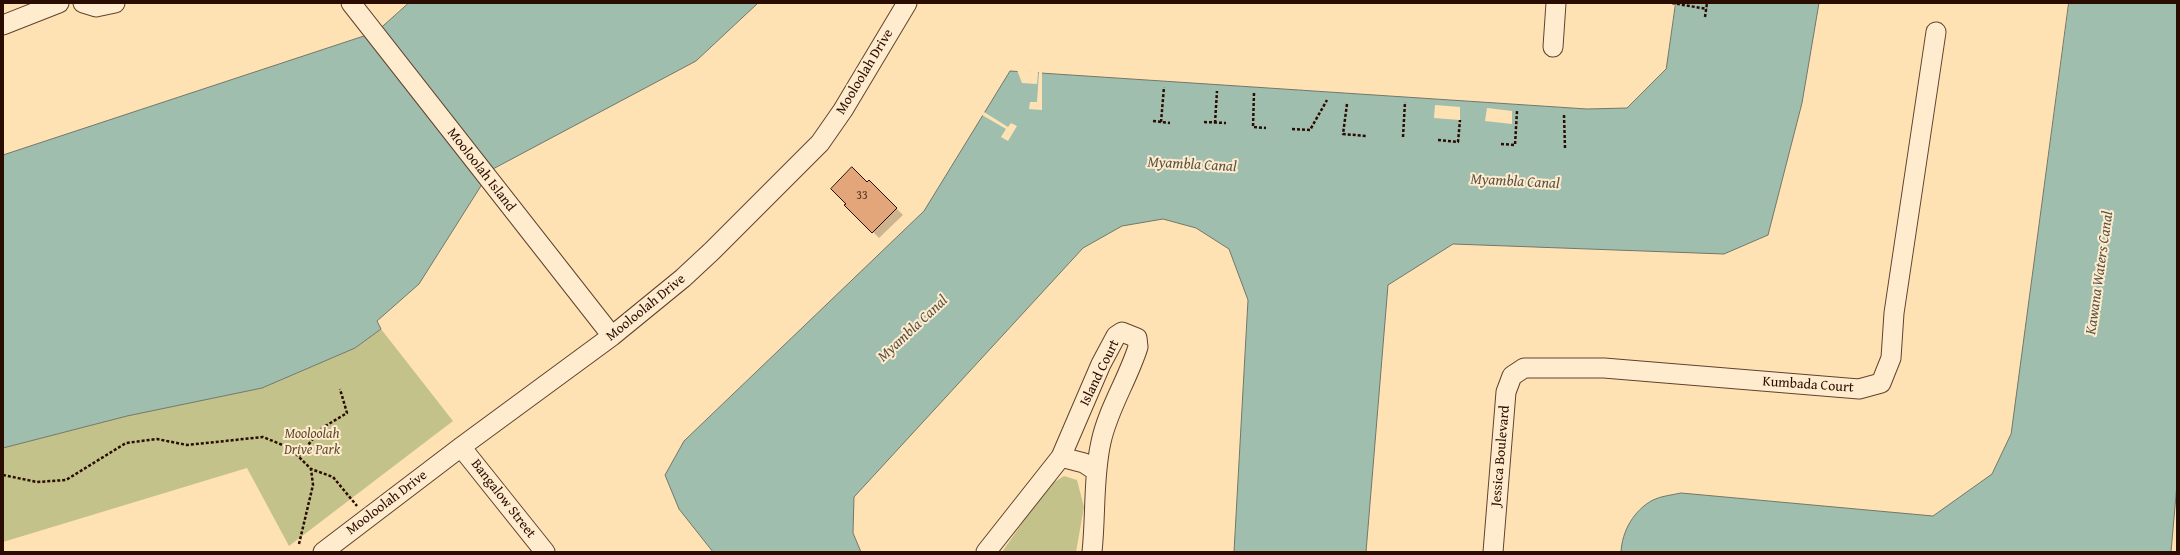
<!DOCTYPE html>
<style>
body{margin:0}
#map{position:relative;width:2180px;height:555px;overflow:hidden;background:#ffe2b4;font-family:"Gentium Book Plus",serif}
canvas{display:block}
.frame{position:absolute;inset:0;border:4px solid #2b0c01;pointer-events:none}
</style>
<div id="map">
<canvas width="2180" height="555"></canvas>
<div class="frame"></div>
</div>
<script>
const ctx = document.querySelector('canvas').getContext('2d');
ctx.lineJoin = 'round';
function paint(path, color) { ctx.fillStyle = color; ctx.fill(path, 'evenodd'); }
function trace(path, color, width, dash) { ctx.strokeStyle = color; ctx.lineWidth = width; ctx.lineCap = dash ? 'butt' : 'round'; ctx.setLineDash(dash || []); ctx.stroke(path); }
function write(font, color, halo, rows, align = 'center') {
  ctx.font = font + ' "Gentium Book Plus",serif'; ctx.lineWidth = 4; ctx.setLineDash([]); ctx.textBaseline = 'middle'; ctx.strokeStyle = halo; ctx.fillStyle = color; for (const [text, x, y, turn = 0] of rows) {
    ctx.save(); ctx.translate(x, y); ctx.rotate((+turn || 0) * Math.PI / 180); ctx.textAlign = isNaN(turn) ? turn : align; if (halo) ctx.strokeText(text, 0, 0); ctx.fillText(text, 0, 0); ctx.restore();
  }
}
const green = new Path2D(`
 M381,329L453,421L289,546L247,468L3,542V448L127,416L262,388L355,348Z
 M1064,476L1077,480L1084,507L1076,552H1002L1048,486Z`);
const water = new Path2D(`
 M409,3H758L696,61L491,170L419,284L377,321L381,329L355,348L262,388L127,416L3,448V155L376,32Z
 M1676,3H1819L1802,103L1768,235L1724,254L1453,244L1388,285L1366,552H1234L1248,300L1229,249L1196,228L1163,219L1122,226L1083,248L854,497L853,533L861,552H713L679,509L665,475L684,441L924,211L1010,71L1587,109L1627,108L1666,69Z
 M2069,3H2177V484L2171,552H1621C1622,531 1634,510 1653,500C1661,496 1672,495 1681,493L1933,516L1992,474L2011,434Z`);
const pier = new Path2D(`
 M1017,70L1038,72L1037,84L1022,83Z
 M1039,72H1042V110L1029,109L1030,102H1037Z
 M1435,105L1460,107V120L1434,118Z
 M1487,108L1512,111V124L1485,121Z
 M984,112L1008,127L1011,123L1017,126L1008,141L1001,137L1006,129L982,115Z`);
const shadow = new Path2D(`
 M869,181L903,215L879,238L846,205Z`);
const building = new Path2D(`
 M852,167L867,182L869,180L897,208L872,233L844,205L846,204L831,189Z`);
const path = new Path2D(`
 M1672,3L1707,9
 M1705,17L1707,3
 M1254,93L1253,127L1266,128
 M1347,104L1343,134L1366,136
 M1564,115L1565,148
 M1153,121L1170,123
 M1161,122L1164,87
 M1204,122L1226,123
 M1215,123L1217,91
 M1292,129L1310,130L1327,100
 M1403,137L1405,102
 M1438,140L1458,142L1460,120
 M1501,144L1515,145L1517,111
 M299,456L322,428L347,413L340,389
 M3,475L37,482L66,480L126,443L157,439L187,445L263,437L290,448L311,469L333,477L357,506
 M299,544L313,485L311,469`);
const street = new Path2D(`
 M83,3L96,7L115,3
 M351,3L612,336
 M3,25L59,3
 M1553,47L1556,3
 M461,447L545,552
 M1061,457L1084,463L1096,471
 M323,552L461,447L612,336L683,278L712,251L820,143L843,110L907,3
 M986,552L1061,457L1101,364L1116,336L1122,332L1137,338L1138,347C1128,379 1108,409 1101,442C1093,478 1096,515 1092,552
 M1493,552L1506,392L1512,376L1524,368H1604L1859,389L1881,383L1891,358L1894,313L1936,32`);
const numberNames = [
 ["33",862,196]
];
const streetNames = [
 ["Mooloolah Drive",865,72,-59],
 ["Mooloolah Island",481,170,52],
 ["Mooloolah Drive",646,308,-39],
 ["Island Court",1100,373,-64],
 ["Kumbada Court",1808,385,4],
 ["Jessica Boulevard",1501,456,-85],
 ["Bangalow Street",503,499,52],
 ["Mooloolah Drive",387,503,-37]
];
const parkNames = [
 ["Mooloolah",312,434],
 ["Drive Park",312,450]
];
const waterNames = [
 ["Myambla Canal",1192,165,3],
 ["Myambla Canal",1515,182,3],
 ["Kawana Waters Canal",2100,273,-82],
 ["Myambla Canal",913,329,-43]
];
paint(green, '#c4c28b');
paint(water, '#a0beae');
trace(water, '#717769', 1);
paint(pier, '#ffe2b4');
paint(shadow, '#0003');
paint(building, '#e3a67b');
trace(building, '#2b0c01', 1);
trace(street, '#60422e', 21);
trace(path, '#2b0c01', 2.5, [3, 2]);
trace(street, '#ffecce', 19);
write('12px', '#593220', null, numberNames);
write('14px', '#2b0c01', '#ffecce', streetNames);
write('italic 14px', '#614c31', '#ffecce', parkNames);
write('italic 15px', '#5a5346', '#ffecce', waterNames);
</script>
